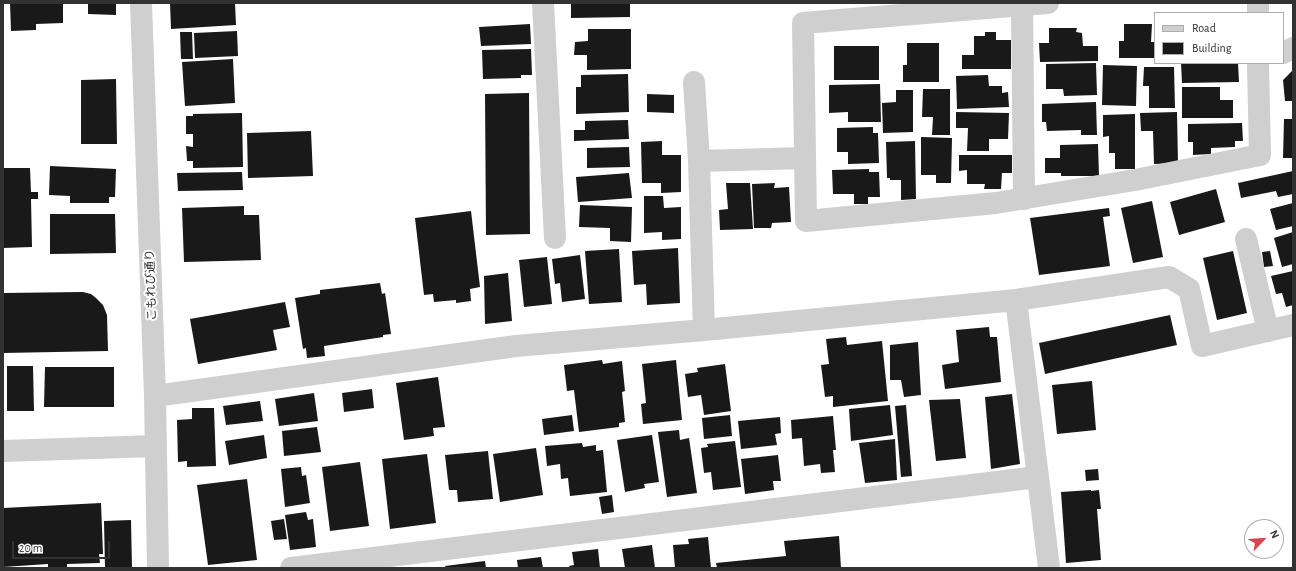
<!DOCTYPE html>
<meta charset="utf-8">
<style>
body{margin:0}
#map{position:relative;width:1296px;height:571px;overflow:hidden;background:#fff;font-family:"Alegreya Sans",sans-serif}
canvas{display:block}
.frame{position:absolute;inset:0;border:4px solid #323232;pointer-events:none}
.legend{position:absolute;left:1154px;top:12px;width:130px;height:52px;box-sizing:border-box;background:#fff;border:1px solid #adadad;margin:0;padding:5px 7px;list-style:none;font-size:12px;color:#323232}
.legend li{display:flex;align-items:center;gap:8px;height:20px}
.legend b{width:20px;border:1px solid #adadad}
.north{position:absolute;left:1244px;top:519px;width:40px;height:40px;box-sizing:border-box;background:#fff;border:1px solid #adadad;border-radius:50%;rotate:65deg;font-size:11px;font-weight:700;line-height:16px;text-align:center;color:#323232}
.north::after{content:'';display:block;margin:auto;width:14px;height:18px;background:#dc424c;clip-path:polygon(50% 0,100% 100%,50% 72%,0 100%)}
.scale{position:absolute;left:12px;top:541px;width:98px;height:18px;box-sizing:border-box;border:2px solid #323232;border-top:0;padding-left:5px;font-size:12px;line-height:14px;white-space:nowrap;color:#323232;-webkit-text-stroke:3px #fff;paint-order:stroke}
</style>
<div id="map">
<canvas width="1296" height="571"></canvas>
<div class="frame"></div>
<ul class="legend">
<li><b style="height:5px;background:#cfcfcf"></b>Road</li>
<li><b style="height:11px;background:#191919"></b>Building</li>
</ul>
<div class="north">N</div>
<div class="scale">20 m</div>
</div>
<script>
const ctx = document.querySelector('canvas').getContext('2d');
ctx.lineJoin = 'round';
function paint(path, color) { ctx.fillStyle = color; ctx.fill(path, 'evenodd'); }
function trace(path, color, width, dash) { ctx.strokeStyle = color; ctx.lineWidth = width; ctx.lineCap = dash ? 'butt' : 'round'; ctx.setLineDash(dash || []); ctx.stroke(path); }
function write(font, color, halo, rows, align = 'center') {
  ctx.font = font + ' "Alegreya Sans","Noto Sans JP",sans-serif'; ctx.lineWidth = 4; ctx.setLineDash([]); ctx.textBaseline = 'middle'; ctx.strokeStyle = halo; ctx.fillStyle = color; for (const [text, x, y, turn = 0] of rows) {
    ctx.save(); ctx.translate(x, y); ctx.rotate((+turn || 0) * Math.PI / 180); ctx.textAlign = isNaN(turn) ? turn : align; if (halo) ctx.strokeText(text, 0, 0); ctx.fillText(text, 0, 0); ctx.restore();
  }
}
const building = new Path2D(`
 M10,3H63V23L36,24V30L11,31Z
 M88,3H116V15L88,14Z
 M170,3H235L236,25L171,29Z
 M571,3H630V17L571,18Z
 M530,24L531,44L481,46L479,27Z
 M1124,24H1152L1151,42H1155V58H1119V41H1124Z
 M1049,28H1077L1076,32L1082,33L1083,46H1098V61L1040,62L1039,43H1049Z
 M588,29H631V69L587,70V55H574L575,42L588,41Z
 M237,31L238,56L195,58L194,33Z
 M180,32H192L193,59H181Z
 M985,32H996V40H1011V69H962V55H974V36H985Z
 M907,43H939V82H903V65H907Z
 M834,46H879V80H834Z
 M531,49L532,75H521V78L483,79L482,50Z
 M233,59L235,103L185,106L182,62Z
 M1096,63L1097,95L1064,96L1063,89H1046V64Z
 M1181,63H1238L1239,82L1182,83Z
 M1103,65L1137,66L1136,106L1102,105Z
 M1144,67H1174L1175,108H1149V86H1143Z
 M1293,70V101H1285L1283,80Z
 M628,74L629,112L576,114V87H581V75Z
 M988,75L989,86H1002V93L1008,92L1009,107L957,109L956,76Z
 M116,79L117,144H81V80Z
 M880,84L881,122H848V112L829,113V85Z
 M1182,87H1220V100H1233V118H1182Z
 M923,89H950V135H932L933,117H922Z
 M896,90H913V132L883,133L882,103L896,102Z
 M529,93L530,234L486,235L485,94Z
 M647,94L674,95V113L647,112Z
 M1096,102L1097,135H1081V130L1047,131L1046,122H1042V104Z
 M956,112L1009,113L1008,139H989V151H967L968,128H956Z
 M1177,112L1178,163L1154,164L1153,131H1141L1140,113Z
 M242,113L243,167L193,168V161H187L186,146L193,147V134H186V116H193V114Z
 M1135,114V169H1115V153H1109V136L1103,137V115Z
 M1284,119H1293V158H1283Z
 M628,120L629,139L574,141V130H585V121Z
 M1242,123L1243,141H1235V147L1211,148V154L1193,155V142H1188V124Z
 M873,127V133H878L879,163L848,164V152H837V128Z
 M311,131L313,176L248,178L247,133Z
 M921,137L952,138L951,183H936V175H921Z
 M662,141V155H681V192L661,193V183H642L641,142Z
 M915,141L916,199L901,200V180H890V178H887L886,142Z
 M1098,144L1099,176H1061V173H1045V158H1060V145Z
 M629,147L630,167L587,168V148Z
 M959,155H1012V173H1002L1001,189H984L985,184H967V170L959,171Z
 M50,166L116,169L115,197H109V203H70V196L49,195Z
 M3,168H30L31,192H38V199H31L32,247L3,248Z
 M869,169V172H879L880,197H868V204H854V194H833L832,170Z
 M1293,171V194L1278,197L1276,191L1241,198L1238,183Z
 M242,172L243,190L178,191L177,173Z
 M629,173L632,198L578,202L576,177Z
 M726,183H750L753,229L720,230L719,210L728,209Z
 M775,183L774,188L789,187L791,222L772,223L771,228H754L752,184Z
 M1216,189L1225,222L1179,235L1170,202Z
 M644,196H663L664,208L681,207V239L662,240V232L644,233Z
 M1152,201L1163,257L1133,263L1121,208Z
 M1293,203V226L1276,230L1270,209Z
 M580,205L632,207L631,242L610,241V228L579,227Z
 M244,206V215H259L261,260L184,262L182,208Z
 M1109,208L1110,216L1103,217L1110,266L1039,275L1030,218Z
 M471,211L480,287L470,289L471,301L456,303V300L434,302L433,294L424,295L415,218Z
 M50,214H115L116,253L50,254Z
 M1293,232V264L1282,267L1274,238Z
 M678,248L680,303L647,305L646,284L634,285L632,251Z
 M619,249L622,302L589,304L585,251Z
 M1233,251L1247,313L1217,320L1203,258Z
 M1270,251L1273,266L1264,267L1262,252Z
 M580,255L585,299L562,302L560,283L555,284L552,259Z
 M547,257L552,304L524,307L519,260Z
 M1293,271V305L1286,307L1282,293L1276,294L1271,276Z
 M508,273L512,321L485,324L484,276Z
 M380,283L382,294L385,293L391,334L383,335V337L324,346L325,356L307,358L306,348L303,349L295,298L320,294V290Z
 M83,292L91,294L96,298L103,305L107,315L108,351L3,353V293Z
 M285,302L290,327L273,330L277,350L198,364L190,319Z
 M1170,315L1177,345L1045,374L1039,343Z
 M989,327L990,337H997L1001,382L945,389L942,365L959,362L956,330Z
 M846,337L847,345L882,341L888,401L833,407V396L825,397L821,365L829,364L826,339Z
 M918,342L921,395L904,397L901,380H890V345Z
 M602,360L603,364L622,361L625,391L622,392L625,422L619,423V427L579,432L574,390L567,391L564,365Z
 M676,360L682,420L643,424L641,404L646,403L642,364Z
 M725,364L731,411L704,415L701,395L688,397L685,374L698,372L697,368Z
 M7,366H33L34,411H7Z
 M45,367H114V407H44Z
 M438,377L445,427L433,428L434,436L404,440L396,383Z
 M1092,381L1096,430L1057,434L1052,385Z
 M372,389L374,408L344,412L342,393Z
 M314,393L318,421L279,426L275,399Z
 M1012,394L1020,464L991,469L985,397Z
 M960,399L966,458L936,461L929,400Z
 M260,401L263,421L226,425L223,406Z
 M890,405L893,435L851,441L849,409Z
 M906,405L912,476L901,477L895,406Z
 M192,408H214L216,466L187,467V461L178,462L177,420L192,419Z
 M572,415L574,431L544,435L542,419Z
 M730,415L732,436L704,439L702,418Z
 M833,416L836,450H833L835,472L821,473L820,464L804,466L802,438L792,439L791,420Z
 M780,417L781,433L775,434L777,445L741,449L738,421Z
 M317,427L321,452L284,456L282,431Z
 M679,430L680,440L689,438L697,493L667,497L658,432Z
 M264,435L267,458L229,465L225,441Z
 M652,435L659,482L644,484L645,488L625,492L617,440Z
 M895,439L897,480L865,483L859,443Z
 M735,441L741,487L713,490L711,472L704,473L701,448L708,447L707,444Z
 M582,443L583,447L596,445V451L603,450L607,492L570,496L568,478L561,479L560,464L547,466L545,446Z
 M536,448L543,495L500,502L493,454Z
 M488,451L493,499L458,502L457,490H449L445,455Z
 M427,454L436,523L390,529L382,459Z
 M778,455L781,481H773L774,490L745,494L741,459Z
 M360,462L369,526L330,531L322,467Z
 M301,467L302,476L306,475L310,503L285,507L281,469Z
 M1098,469L1099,480L1086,481L1085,470Z
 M247,479L257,560L208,565L197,485Z
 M1091,490V491L1099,490L1101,509H1097L1101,560L1066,563L1061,492Z
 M612,495L614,512L602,514L599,497Z
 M101,503L103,554H99L100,563L67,564V568H48V564L3,567V508Z
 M306,512L308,520L313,519L316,547L290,550L285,515Z
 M284,519L287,539L274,540L271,521Z
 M131,520L132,568H105L104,521Z
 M839,536L841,568H717L716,563L786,556L784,541Z
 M708,537L711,568H675L673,545L689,544L688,539Z
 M652,545L655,568H625L622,549Z
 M598,549L600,568H570L569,566L574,565L572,552Z
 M541,557L543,568H518L517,560Z
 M485,561L486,568H446L445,566Z`);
const minor = new Path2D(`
 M141,3L155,396L158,568
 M543,3L555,238
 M1048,3L803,23L806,221L996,203L1135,180L1260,155L1258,65
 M1258,3V13
 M1022,5L1024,199
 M1283,53L1293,48
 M694,82L699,161L704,330
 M699,161L805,158
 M1246,239L1268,331
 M1016,300L1038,477
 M155,396L516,346L704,330L1016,300L1169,277L1189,289L1202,346L1293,325
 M3,451L155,446
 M291,568L1038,477L1049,568`);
const streetNames = [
 ["こもれび通り",151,285,-92]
];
paint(building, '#191919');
trace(minor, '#cfcfcf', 22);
write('12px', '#323232', '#fff', streetNames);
</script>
